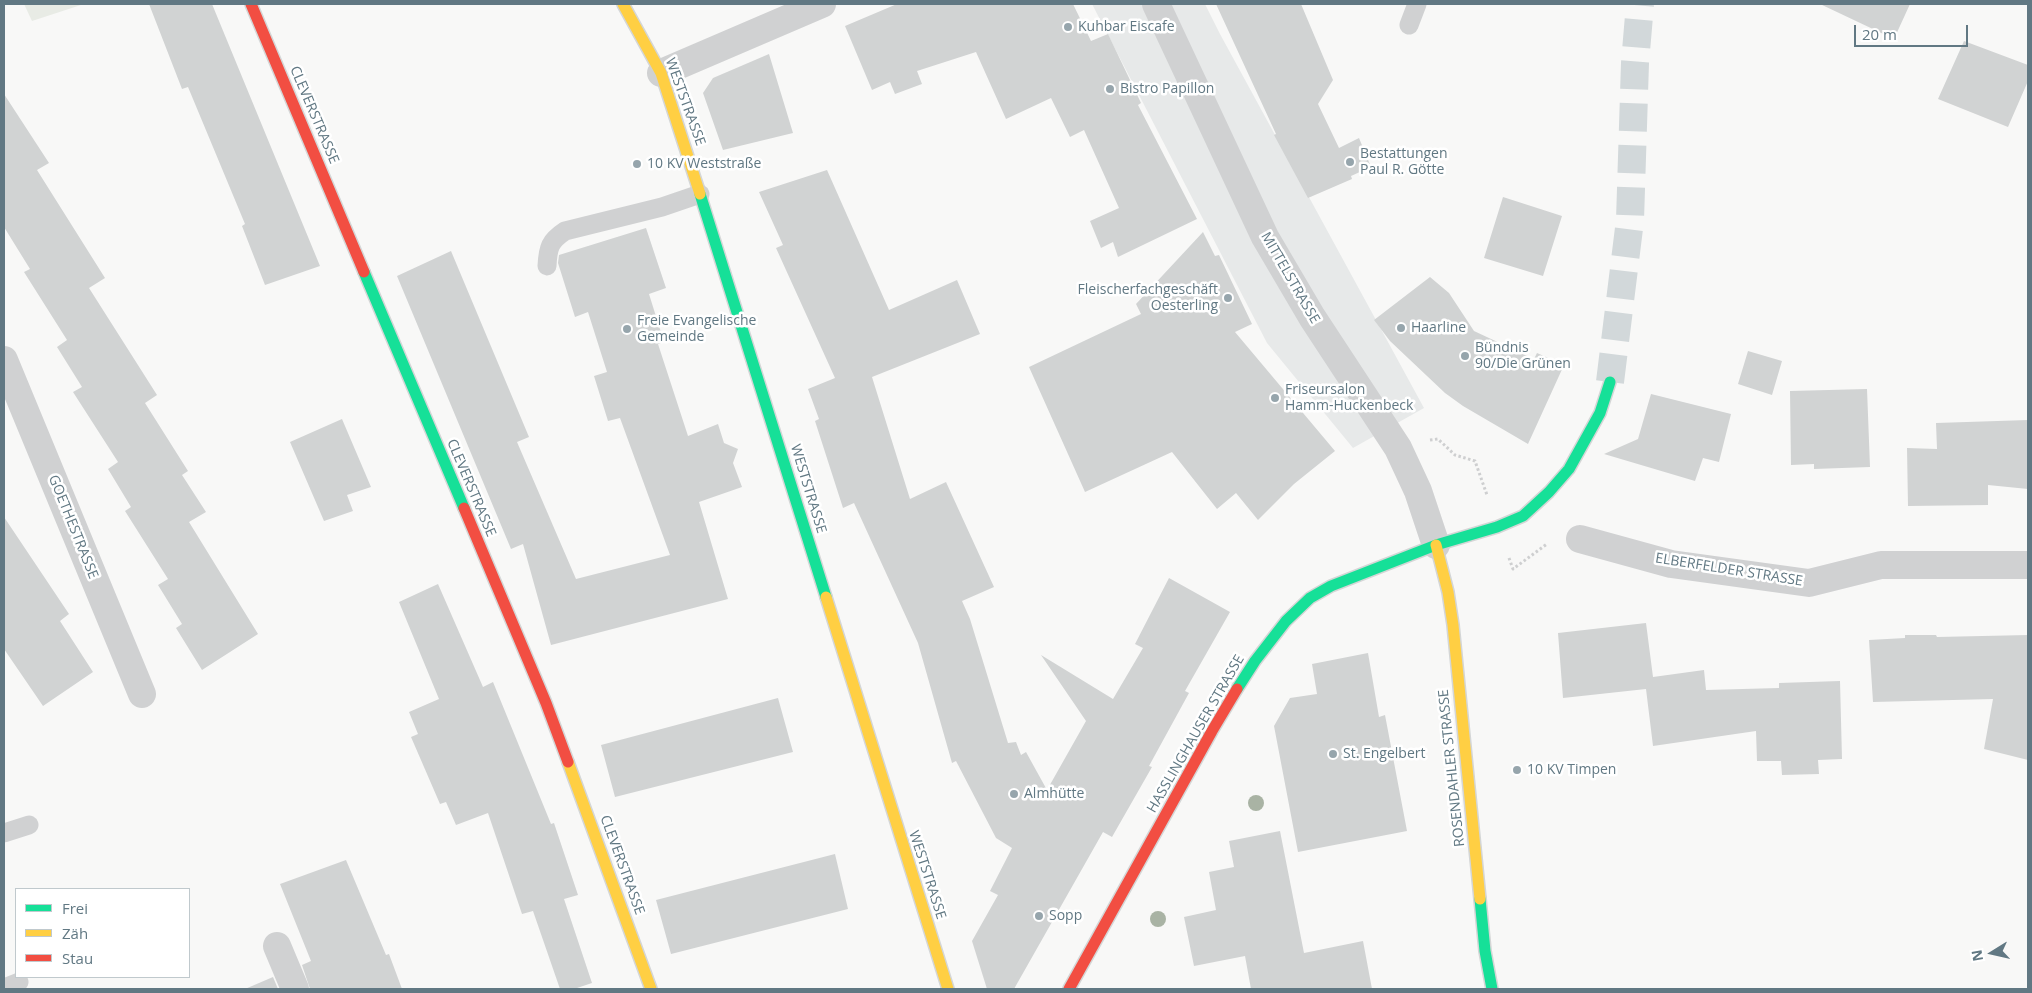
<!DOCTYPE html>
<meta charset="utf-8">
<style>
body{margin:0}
#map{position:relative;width:2032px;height:993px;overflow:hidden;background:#f8f8f7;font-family:"Open Sans",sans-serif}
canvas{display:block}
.frame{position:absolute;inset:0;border:5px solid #617883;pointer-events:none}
.legend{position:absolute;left:15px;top:888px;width:175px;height:90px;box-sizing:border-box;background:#fff;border:1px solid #c0c9cd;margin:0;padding:6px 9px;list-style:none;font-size:15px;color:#617883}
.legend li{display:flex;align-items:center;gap:10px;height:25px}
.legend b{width:25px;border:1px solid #c0c9cd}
.north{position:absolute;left:1967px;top:928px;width:50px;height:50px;-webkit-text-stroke:4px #fff;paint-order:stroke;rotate:260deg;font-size:14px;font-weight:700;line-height:20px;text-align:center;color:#617883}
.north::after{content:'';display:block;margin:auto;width:18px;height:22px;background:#617883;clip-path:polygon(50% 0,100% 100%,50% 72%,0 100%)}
.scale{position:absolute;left:1854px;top:25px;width:114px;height:22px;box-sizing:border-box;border:2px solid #617883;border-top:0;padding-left:6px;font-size:15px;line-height:18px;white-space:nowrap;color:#617883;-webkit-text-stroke:4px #fff;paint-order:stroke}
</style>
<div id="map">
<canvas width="2032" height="993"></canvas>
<div class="frame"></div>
<ul class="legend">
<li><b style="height:6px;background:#16e098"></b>Frei</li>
<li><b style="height:6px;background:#ffcf43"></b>Zäh</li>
<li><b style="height:6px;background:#f24e42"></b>Stau</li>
</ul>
<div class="north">N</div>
<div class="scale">20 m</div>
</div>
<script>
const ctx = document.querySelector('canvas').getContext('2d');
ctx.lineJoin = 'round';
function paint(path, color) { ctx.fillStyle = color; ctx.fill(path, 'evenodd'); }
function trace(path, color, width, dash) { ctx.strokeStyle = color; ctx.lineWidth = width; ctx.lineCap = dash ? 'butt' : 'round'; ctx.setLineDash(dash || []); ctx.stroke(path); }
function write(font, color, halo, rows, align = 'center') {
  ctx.font = font + ' "Open Sans",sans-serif'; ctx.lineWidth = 5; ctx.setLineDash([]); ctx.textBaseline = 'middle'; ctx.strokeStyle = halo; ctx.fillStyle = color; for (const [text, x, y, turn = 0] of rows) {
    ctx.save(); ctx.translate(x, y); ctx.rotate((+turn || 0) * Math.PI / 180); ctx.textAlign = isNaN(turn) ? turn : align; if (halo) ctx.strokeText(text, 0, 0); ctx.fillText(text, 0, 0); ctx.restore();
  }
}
const built = new Path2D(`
 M1092,4H1205L1220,34L1424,408L1353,448L1267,343Z`);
const green = new Path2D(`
 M24,4H84L32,21Z`);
const building = new Path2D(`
 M149,4H212L320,266L265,285L242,226L245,224L188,87L182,89Z
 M897,4H1073L1091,41L1108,34L1141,103L1138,105L1197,219L1118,257L1113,242L1101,248L1090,221L1119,208L1084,130L1070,137L1051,98L1006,119L976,52L917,71L922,84L895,94L890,82L872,90L845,26Z
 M1216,4H1301L1333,80L1318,104L1339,148L1359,138L1371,167L1351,176L1352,179L1308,198L1274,135L1276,134Z
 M1820,4H1910L1894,39Z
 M1964,41L2028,65V81L2008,127L1938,99Z
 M769,54L793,133L723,150L703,93L713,78Z
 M4,94L49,163L37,170L105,278L89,288L157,395L145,403L188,471L182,475L206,512L189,522L258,634L202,670L176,628L182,624L158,585L168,579L125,511L131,507L108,469L118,462L73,392L82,387L57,347L67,340L24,272L30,269L4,227Z
 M827,170L889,310L957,280L980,334L872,377L910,499L946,482L994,587L962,601L970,619L1008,743L1016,742L1021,755L1026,752L1047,790L1086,721L1041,655L1113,699L1143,648L1135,644L1169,578L1230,612L1185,691L1189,693L1149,766L1152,767L1112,837L1103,832L1014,989H987L972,941L998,895L990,891L1012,848L996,838L956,761L952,763L918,643L854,503L843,508L815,421L819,419L808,389L835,378L776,248L783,245L759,192Z
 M1503,197L1562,216L1543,276L1484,258Z
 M646,228L666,288L649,294L664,342L658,344L688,436L718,424L724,443L738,449L733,463L742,487L699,502L728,599L551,645L523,544L511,549L397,276L451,251L529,437L517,442L576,579L670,555L620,418L608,421L594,376L607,372L588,312L575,317L558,263L559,255Z
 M1203,232L1215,256L1219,255L1252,324L1235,332L1335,451L1294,484L1258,520L1236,493L1217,509L1172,452L1085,492L1029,367L1141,314L1136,304Z
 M1430,277L1449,293L1474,331L1534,359L1537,353L1564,365L1528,444L1463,406L1445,393L1390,341L1374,320Z
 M1748,351L1782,361L1772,395L1738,384Z
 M1867,389L1870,467L1814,469V464L1791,465L1790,391Z
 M1651,394L1731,414L1719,462L1703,458L1695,481L1604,454L1638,439Z
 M342,419L371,487L347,495L353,511L324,521L290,442Z
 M2028,420V489L1988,485V505L1908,506L1907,448L1937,449L1936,423Z
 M4,517L69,614L60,621L93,672L43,706L4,649Z
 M438,584L483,687L493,682L551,824L554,823L578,895L564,899L592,983L574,989H560L533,911L522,914L488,813L456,825L446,802L440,804L411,737L418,734L409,712L439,699L399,602Z
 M1646,623L1653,677L1704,670L1706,690L1779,688V683L1840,681L1842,759L1818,760L1819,774L1782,775L1781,761H1757L1756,731L1653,746L1646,689L1563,698L1558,633Z
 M1905,635H1936L1937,637L2028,635V760L1984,749L1993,699L1873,702L1869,640L1905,638Z
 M1368,653L1379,717L1385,715L1407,831L1298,852L1274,726L1290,698L1317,694L1312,664Z
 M778,698L793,752L615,797L601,745Z
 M1280,831L1304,953L1363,941L1372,989H1251L1245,956L1194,966L1184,917L1216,910L1209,872L1234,867L1229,841Z
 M835,854L848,909L671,954L656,900Z
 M346,860L386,955L389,954L402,989H310L302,965L311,961L280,884Z
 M273,977L278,989H245Z`);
const secondaryTunnel = new Path2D(`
 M1610,382L1630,220L1635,63L1640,4`);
const path = new Path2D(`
 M1430,440L1438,439L1455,455L1475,461L1487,495
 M1509,558L1513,569L1547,544`);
const lane = new Path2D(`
 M1409,25L1417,4
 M547,266C548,247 550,241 565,231L662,207L700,194
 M4,833L29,825
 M4,988L19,982`);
const street = new Path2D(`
 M1156,4L1265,237L1312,317L1398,448L1418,491L1436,545
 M661,73L822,4
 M4,360L142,694
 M1580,539L1671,564L1809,583L1881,565H2028
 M277,946L295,989`);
const fast = new Path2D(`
 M700,194L826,597
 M364,272L464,508
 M1237,689L1255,661L1286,621L1310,598L1331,586L1436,545L1497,527L1523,516L1549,492L1569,469L1600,413L1610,382
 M1480,899L1485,951L1492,989`);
const slow = new Path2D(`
 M623,4L661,73L700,194
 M1436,545L1448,592L1453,625L1480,899
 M826,597L948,989
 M568,762L651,989`);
const jam = new Path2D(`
 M251,4L364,272
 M464,508L546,703L568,762
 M1069,989L1212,731L1237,689`);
const trees = [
 [1256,803],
 [1158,919]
];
const markers = [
 [1068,27,5,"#96a5ac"],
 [1110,89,5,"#96a5ac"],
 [1350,162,5,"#96a5ac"],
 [637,164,5,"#96a5ac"],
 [1228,298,5,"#96a5ac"],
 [1401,328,5,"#96a5ac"],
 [627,329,5,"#96a5ac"],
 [1465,356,5,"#96a5ac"],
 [1275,398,5,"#96a5ac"],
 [1333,754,5,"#96a5ac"],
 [1517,770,5,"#96a5ac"],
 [1014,794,5,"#96a5ac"],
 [1039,916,5,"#96a5ac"]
];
const poiNames = [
 ["Kuhbar Eiscafe",1078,27],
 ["Bistro Papillon",1120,89],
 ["Bestattungen",1360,154],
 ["Paul R. Götte",1360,170],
 ["10 KV Weststraße",647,164],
 ["Fleischerfachgeschäft",1218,290,"right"],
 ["Oesterling",1218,306,"right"],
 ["Freie Evangelische",637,321],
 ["Gemeinde",637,337],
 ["Haarline",1411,328],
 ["Bündnis",1475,348],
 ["90/Die Grünen",1475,364],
 ["Friseursalon",1285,390],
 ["Hamm-Huckenbeck",1285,406],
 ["St. Engelbert",1343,754],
 ["10 KV Timpen",1527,770],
 ["Almhütte",1024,794],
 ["Sopp",1049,916]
];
const streetNames = [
 ["WESTSTRASSE",685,102,70],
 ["CLEVERSTRASSE",314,115,67],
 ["MITTELSTRASSE",1290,278,60],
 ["CLEVERSTRASSE",471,488,67],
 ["WESTSTRASSE",808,489,73],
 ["GOETHESTRASSE",73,527,68],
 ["ELBERFELDER STRASSE",1729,570,9],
 ["HASSLINGHAUSER STRASSE",1196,734,-60],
 ["ROSENDAHLER STRASSE",1452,768,-96],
 ["CLEVERSTRASSE",622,865,70],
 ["WESTSTRASSE",927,875,72]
];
paint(built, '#e7e9e9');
paint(green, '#e8ebe5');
paint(building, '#d1d3d3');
trace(secondaryTunnel, '#d2d8da', 28, [28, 14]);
trace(fast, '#d4d6d6', 14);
trace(slow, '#d4d6d6', 14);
trace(jam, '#d4d6d6', 14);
trace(path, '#cecfd0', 3, [2.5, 2.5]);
trace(lane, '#d0d1d2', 19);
trace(street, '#d0d1d2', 28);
trace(fast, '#16e098', 11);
trace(slow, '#ffcf43', 11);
trace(jam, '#f24e42', 11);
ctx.fillStyle = '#a9b3a4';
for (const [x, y] of trees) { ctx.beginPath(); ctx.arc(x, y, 8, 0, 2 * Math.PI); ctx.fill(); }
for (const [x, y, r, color] of markers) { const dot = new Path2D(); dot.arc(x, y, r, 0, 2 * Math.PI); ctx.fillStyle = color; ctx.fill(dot); trace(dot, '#fff', 2); }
write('14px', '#617883', '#fff', poiNames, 'left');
write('14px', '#617883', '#fff', streetNames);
</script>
